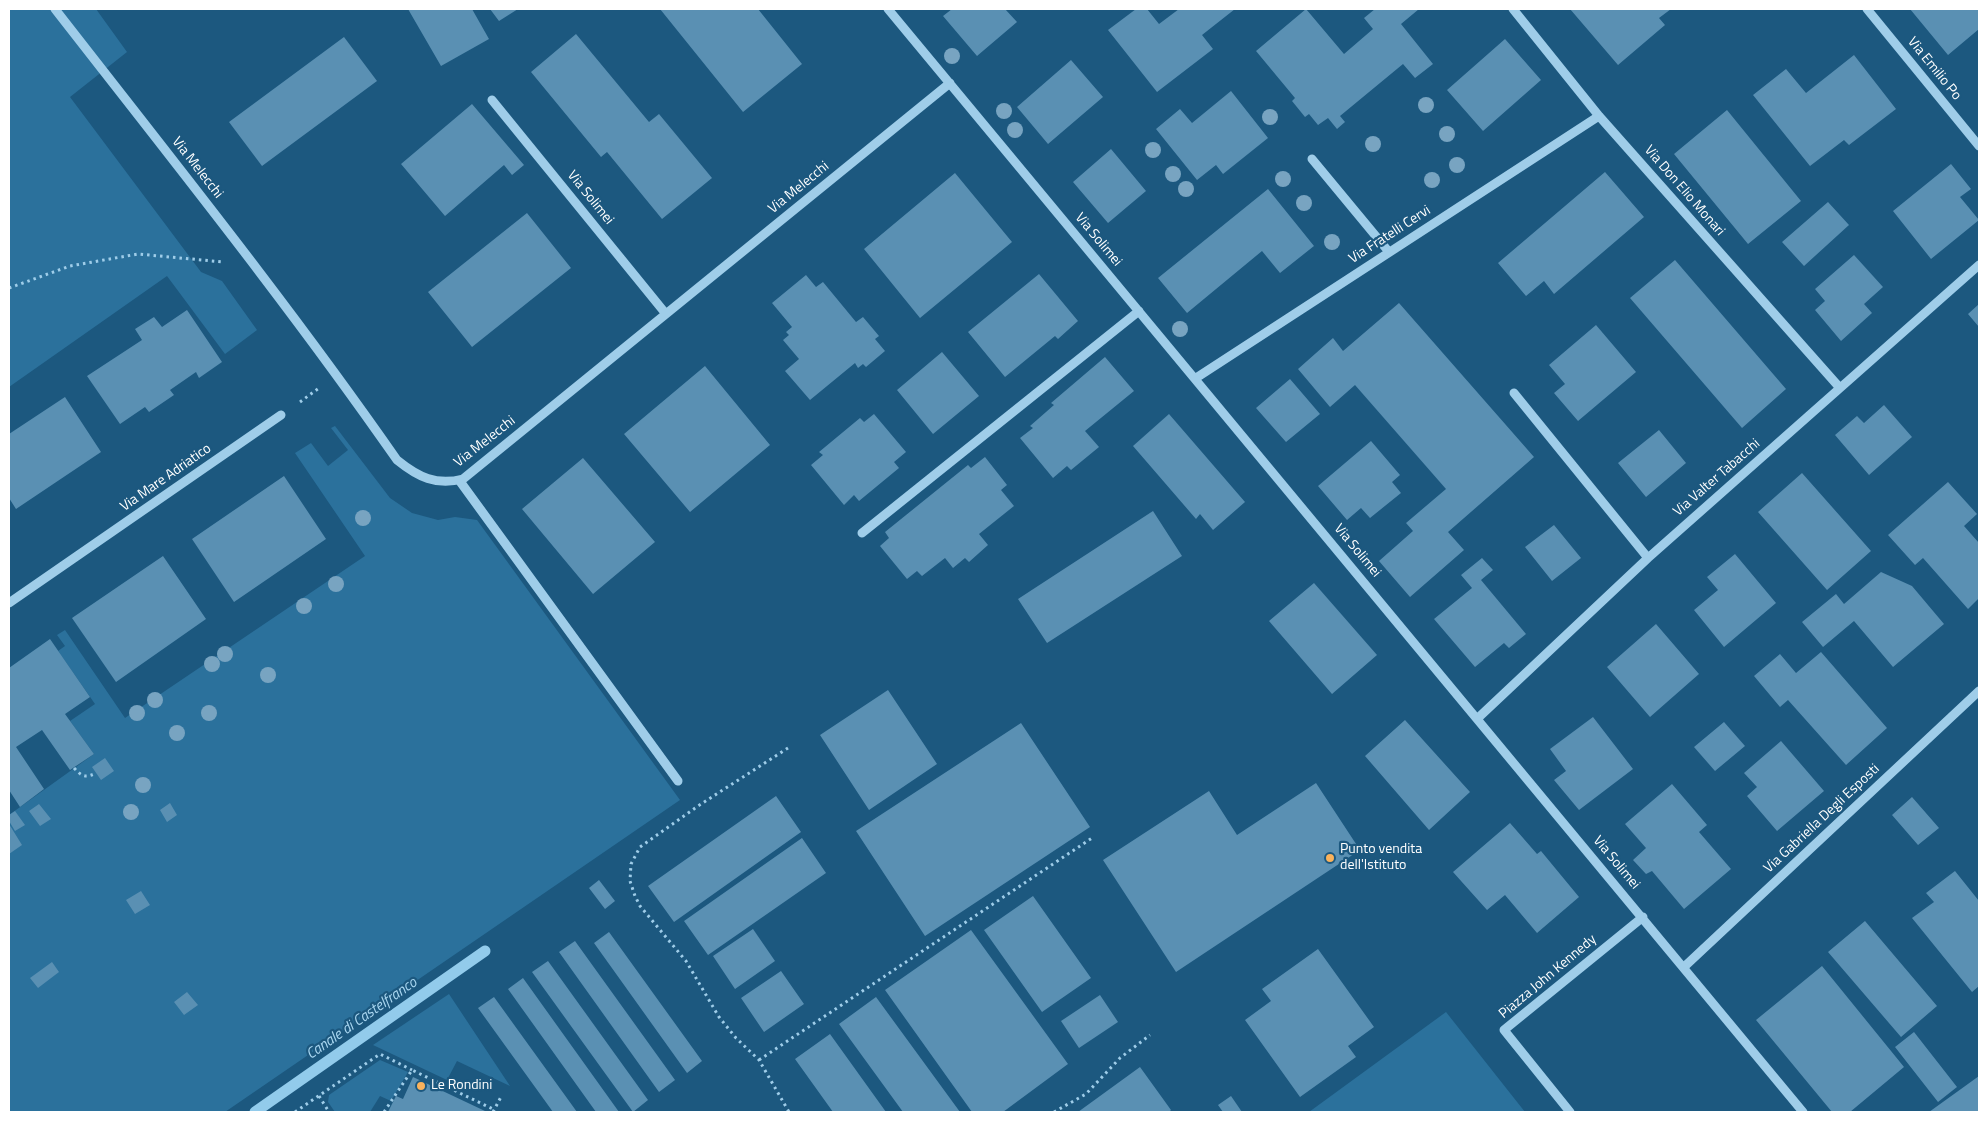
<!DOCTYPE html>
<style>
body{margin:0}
#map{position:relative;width:1988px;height:1121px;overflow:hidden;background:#1c587f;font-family:"Titillium Web",sans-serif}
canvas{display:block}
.frame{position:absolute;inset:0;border:10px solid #fff;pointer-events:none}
</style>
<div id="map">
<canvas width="1988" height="1121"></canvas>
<div class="frame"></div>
</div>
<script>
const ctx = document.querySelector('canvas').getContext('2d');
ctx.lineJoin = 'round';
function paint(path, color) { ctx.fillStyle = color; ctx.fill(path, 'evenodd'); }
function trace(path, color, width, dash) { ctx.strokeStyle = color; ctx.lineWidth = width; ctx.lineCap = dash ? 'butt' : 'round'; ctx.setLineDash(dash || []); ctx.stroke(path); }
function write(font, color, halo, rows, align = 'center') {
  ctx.font = font + ' "Titillium Web",sans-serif'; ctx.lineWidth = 4.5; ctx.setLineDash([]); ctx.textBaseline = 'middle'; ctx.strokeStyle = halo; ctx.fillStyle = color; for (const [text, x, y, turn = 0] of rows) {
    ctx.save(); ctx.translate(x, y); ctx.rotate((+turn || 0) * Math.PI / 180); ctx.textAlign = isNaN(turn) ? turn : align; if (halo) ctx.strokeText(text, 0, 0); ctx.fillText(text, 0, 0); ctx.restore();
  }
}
const green = new Path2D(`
 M9,9H96L127,52L70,97L201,272L222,281L257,330L225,354L167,276L9,387Z
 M335,426L390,498L412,513L438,520L455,517L477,520L680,800L225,1112H9V815L94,754L70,721L95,704L58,651L65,646L57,635L65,630L125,718L365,556L295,453L311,443L328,466L348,450L331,428Z
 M449,994L510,1086L457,1061L447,1080L373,1045Z
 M1446,1012L1525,1112H1309Z
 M380,1060L408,1072L391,1101L380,1096L370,1112H335L328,1102L329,1095Z`);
const stream = new Path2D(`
 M255,1112L485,951`);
const building = new Path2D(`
 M408,9H472L489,39L441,66Z
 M490,9H518L499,21Z
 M660,9H758L802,64L743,112Z
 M952,9H1005L1017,22L977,56L943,16Z
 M1136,9H1147L1159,24L1179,9H1235L1202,35L1213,49L1157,92L1108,30Z
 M1306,9L1344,54L1373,29L1364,18L1375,9H1419L1401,24L1433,64L1415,78L1403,64L1340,116L1345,122L1337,129L1328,118L1318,125L1309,114L1305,117L1292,101L1295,98L1256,51Z
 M1570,9H1671L1659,18L1665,25L1618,65Z
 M1910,9H1979V29L1948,55Z
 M576,34L649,122L659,114L712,178L662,219L607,152L601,157L531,72Z
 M344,37L377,81L262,166L229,122Z
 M1505,39L1541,80L1483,131L1447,90Z
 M1854,55L1896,109L1849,145L1844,140L1810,166L1753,95L1786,69L1806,93Z
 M1071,60L1103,97L1048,144L1017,107Z
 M1231,91L1268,138L1223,174L1216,165L1197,180L1156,129L1180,109L1192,123Z
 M472,104L524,165L512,175L504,165L445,216L401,164Z
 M1727,110L1801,201L1748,244L1674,154Z
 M1111,149L1146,191L1108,223L1073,182Z
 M1951,164L1971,189L1960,197L1979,220L1931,259L1893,211Z
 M1605,172L1644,217L1554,294L1544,281L1526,296L1498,263Z
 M955,173L1012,242L920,318L864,249Z
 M1268,189L1314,246L1280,273L1262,251L1187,313L1158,278Z
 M1828,202L1849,225L1804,266L1782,242Z
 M527,213L571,268L472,347L428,292Z
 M1854,255L1883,287L1864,304L1872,313L1841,341L1815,310L1825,301L1815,289Z
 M1675,260L1786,389L1742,428L1630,298Z
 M1039,274L1078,321L1058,339L1055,336L1005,377L968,332Z
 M806,275L816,287L823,282L856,322L863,317L879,336L875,339L885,351L866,367L863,364L858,368L855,363L810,400L785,371L799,359L783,340L789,335L786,332L792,327L772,303Z
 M1399,303L1534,457L1448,532L1464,550L1410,597L1379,561L1413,531L1406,523L1446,489L1355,385L1330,407L1298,369L1333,338L1343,351Z
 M1979,304V327L1968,314Z
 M187,310L222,362L199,378L196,372L170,390L174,395L149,412L145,407L120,424L87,376L142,340L135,329L154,317L162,327Z
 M1596,325L1636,372L1578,421L1554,393L1565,384L1549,365Z
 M942,352L979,396L933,434L897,390Z
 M1105,357L1134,391L1085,431L1099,447L1071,470L1067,466L1053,478L1020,438L1033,428L1030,426L1054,405L1051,403Z
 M705,366L770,445L690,512L624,434Z
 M1290,379L1320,414L1286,442L1256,408Z
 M65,397L101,452L16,509L9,498V434Z
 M1884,405L1912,437L1869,475L1835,435L1857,416L1864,423Z
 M874,414L906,452L894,462L899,468L859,501L854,495L844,505L811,465L823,455L819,452L860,418L864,422Z
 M1169,414L1245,502L1213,530L1200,514L1196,519L1133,446Z
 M1659,430L1686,463L1646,497L1618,463Z
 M1371,441L1400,475L1392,482L1401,493L1370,518L1361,508L1347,520L1318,486Z
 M985,457L1007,485L1001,490L1014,506L979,534L988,545L969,562L965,558L953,568L945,558L922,576L917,571L907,579L880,546L889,538L885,532L968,465L971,468Z
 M583,458L655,542L593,594L522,509Z
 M1802,473L1871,551L1827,590L1758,512Z
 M284,476L326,539L234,602L192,539Z
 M1948,482L1977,514L1964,526L1979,543V598L1968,609L1923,558L1915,565L1888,535Z
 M1153,511L1182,556L1047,643L1018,599Z
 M1554,525L1581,558L1552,581L1525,547Z
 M1735,554L1776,603L1724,647L1694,610L1718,590L1707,577Z
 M163,556L206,619L116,682L72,618Z
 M1482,558L1493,570L1481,580L1526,634L1509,648L1504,643L1475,667L1434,619L1472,588L1461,575Z
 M1881,572L1912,586L1944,624L1893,667L1854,621L1823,647L1802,622L1836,594L1844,604Z
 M1314,583L1377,655L1332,694L1269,621Z
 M1656,624L1699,674L1650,717L1607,667Z
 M50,639L90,697L65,714L94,754L70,770L42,730L16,747L44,789L20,807L9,790V668Z
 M1821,652L1887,728L1846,765L1788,700L1780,707L1754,676L1780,654L1796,673Z
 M888,690L937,764L869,810L820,735Z
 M1593,717L1633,769L1579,810L1554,780L1566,771L1550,749Z
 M1405,720L1470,792L1429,830L1365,756Z
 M1724,722L1745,746L1715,771L1694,747Z
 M1021,723L1090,827L925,936L856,831Z
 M1781,741L1824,791L1777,831L1747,796L1757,787L1744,773Z
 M105,758L114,771L101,780L92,767Z
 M1316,783L1360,850L1176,972L1103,860L1209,791L1237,835Z
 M1672,784L1707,825L1699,832L1731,869L1684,909L1652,871L1646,874L1633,860L1646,848L1625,824Z
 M776,796L801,832L674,922L648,886Z
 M1912,797L1939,828L1918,845L1892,815Z
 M170,803L177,815L167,822L160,810Z
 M39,804L51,819L40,826L29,811Z
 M15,811L25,825L15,831L9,821V815Z
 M1510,823L1537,854L1541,851L1579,897L1537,933L1505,895L1487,910L1453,872Z
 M9,824L22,845L9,854Z
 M802,838L826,873L708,955L684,921Z
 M1955,871L1979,901V986L1972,992L1912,918L1934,902L1926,893Z
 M599,880L615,901L605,909L589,888Z
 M141,891L150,905L135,914L126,900Z
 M1033,896L1091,978L1042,1012L984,930Z
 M1865,921L1937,1006L1901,1037L1828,952Z
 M753,929L775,961L735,989L713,956Z
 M971,930L1068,1064L1003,1112H972L885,990Z
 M609,932L702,1061L687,1073L594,943Z
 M575,941L675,1080L659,1092L559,952Z
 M1318,949L1374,1027L1348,1046L1356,1057L1300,1097L1245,1020L1271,1001L1262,989Z
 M548,961L648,1100L633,1112L532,972Z
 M52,962L59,972L38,988L30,978Z
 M1822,966L1904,1067L1850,1112H1832L1756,1020Z
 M781,971L804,1004L764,1032L741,998Z
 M523,978L619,1112H596L508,989Z
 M187,992L198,1005L184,1015L174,1002Z
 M1100,995L1118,1022L1079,1048L1061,1021Z
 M494,997L577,1112H553L478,1008Z
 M876,997L960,1112H903L839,1024Z
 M1914,1032L1957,1087L1938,1102L1895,1047Z
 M830,1034L886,1112H833L795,1059Z
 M1140,1067L1171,1110L1169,1112H1078Z
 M1979,1076V1112H1929L1961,1089Z
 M413,1077L485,1111V1112H388L396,1096L403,1099Z
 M1231,1096L1242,1112H1223L1218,1105Z`);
const path = new Path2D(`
 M9,288L70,266L138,254L223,262
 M300,402L319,388
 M788,748L698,806L640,847L631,864L630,881L635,896L640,906L686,961L719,1017L736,1038L759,1060L789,1112
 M74,768C82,777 86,778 96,773
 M759,1060L1092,838
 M319,1096L329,1112
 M295,1112L380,1054L412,1070
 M384,1112L412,1070L495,1110
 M493,1112L502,1095
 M1054,1112L1086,1094L1120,1058L1150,1035`);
const minor = new Path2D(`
 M55,9C171,158 289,305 397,460C418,477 436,486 463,479L950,83
 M888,9L1803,1112
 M1513,9L1599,116L1840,388
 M1867,9L1979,146
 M492,100L666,314
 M1312,159L1389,252
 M1196,378L1599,116
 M1514,393L1648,558
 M459,480L678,781
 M862,533L1139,311
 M9,603L281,415
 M1478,718L1648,558L1979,265
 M1684,967L1979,691
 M1570,1112L1504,1030L1643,917`);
const trees = [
 [952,56],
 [1426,105],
 [1004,111],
 [1270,117],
 [1015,130],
 [1447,134],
 [1373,144],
 [1153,150],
 [1457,165],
 [1173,174],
 [1283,179],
 [1432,180],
 [1186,189],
 [1304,203],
 [1332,242],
 [1180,329],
 [363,518],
 [336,584],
 [304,606],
 [225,654],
 [212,664],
 [268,675],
 [155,700],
 [137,713],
 [209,713],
 [177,733],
 [143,785],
 [131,812]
];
const markers = [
 [1330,858,5,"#fab25c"],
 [421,1086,5,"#fab25c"]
];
const streetNames = [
 ["Via Emilio Po",1934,69,51],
 ["Via Melecchi",197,168,52],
 ["Via Melecchi",799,188,-39],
 ["Via Don Elio Monari",1684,191,49],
 ["Via Solimei",590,198,51],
 ["Via Fratelli Cervi",1390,235,-33],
 ["Via Solimei",1098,240,50],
 ["Via Melecchi",485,442,-38],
 ["Via Mare Adriatico",166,478,-35],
 ["Via Valter Tabacchi",1717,478,-41],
 ["Via Solimei",1357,551,50],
 ["Via Gabriella Degli Esposti",1822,819,-43],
 ["Via Solimei",1616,863,50],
 ["Piazza John Kennedy",1548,977,-40]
];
const poiNames = [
 ["Punto vendita",1340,850],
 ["dell'Istituto",1340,866],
 ["Le Rondini",431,1086]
];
const waterNames = [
 ["Canale di Castelfranco",362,1019,-35]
];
paint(green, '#2b719c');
trace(stream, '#92cbeb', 11);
paint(building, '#5a90b3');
trace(path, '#9fcde9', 3, [2.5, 4]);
trace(minor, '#9fcde9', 9);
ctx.fillStyle = '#78a4c1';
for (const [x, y] of trees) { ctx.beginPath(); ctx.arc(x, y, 8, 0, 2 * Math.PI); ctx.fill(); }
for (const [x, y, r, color] of markers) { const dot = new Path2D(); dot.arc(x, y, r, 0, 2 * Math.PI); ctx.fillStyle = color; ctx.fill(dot); trace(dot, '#1c587f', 2); }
write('14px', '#fff', '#1c587f', streetNames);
write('14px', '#fff', '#1c587f', poiNames, 'left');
write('italic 15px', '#aad7f1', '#1c587f', waterNames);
</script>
